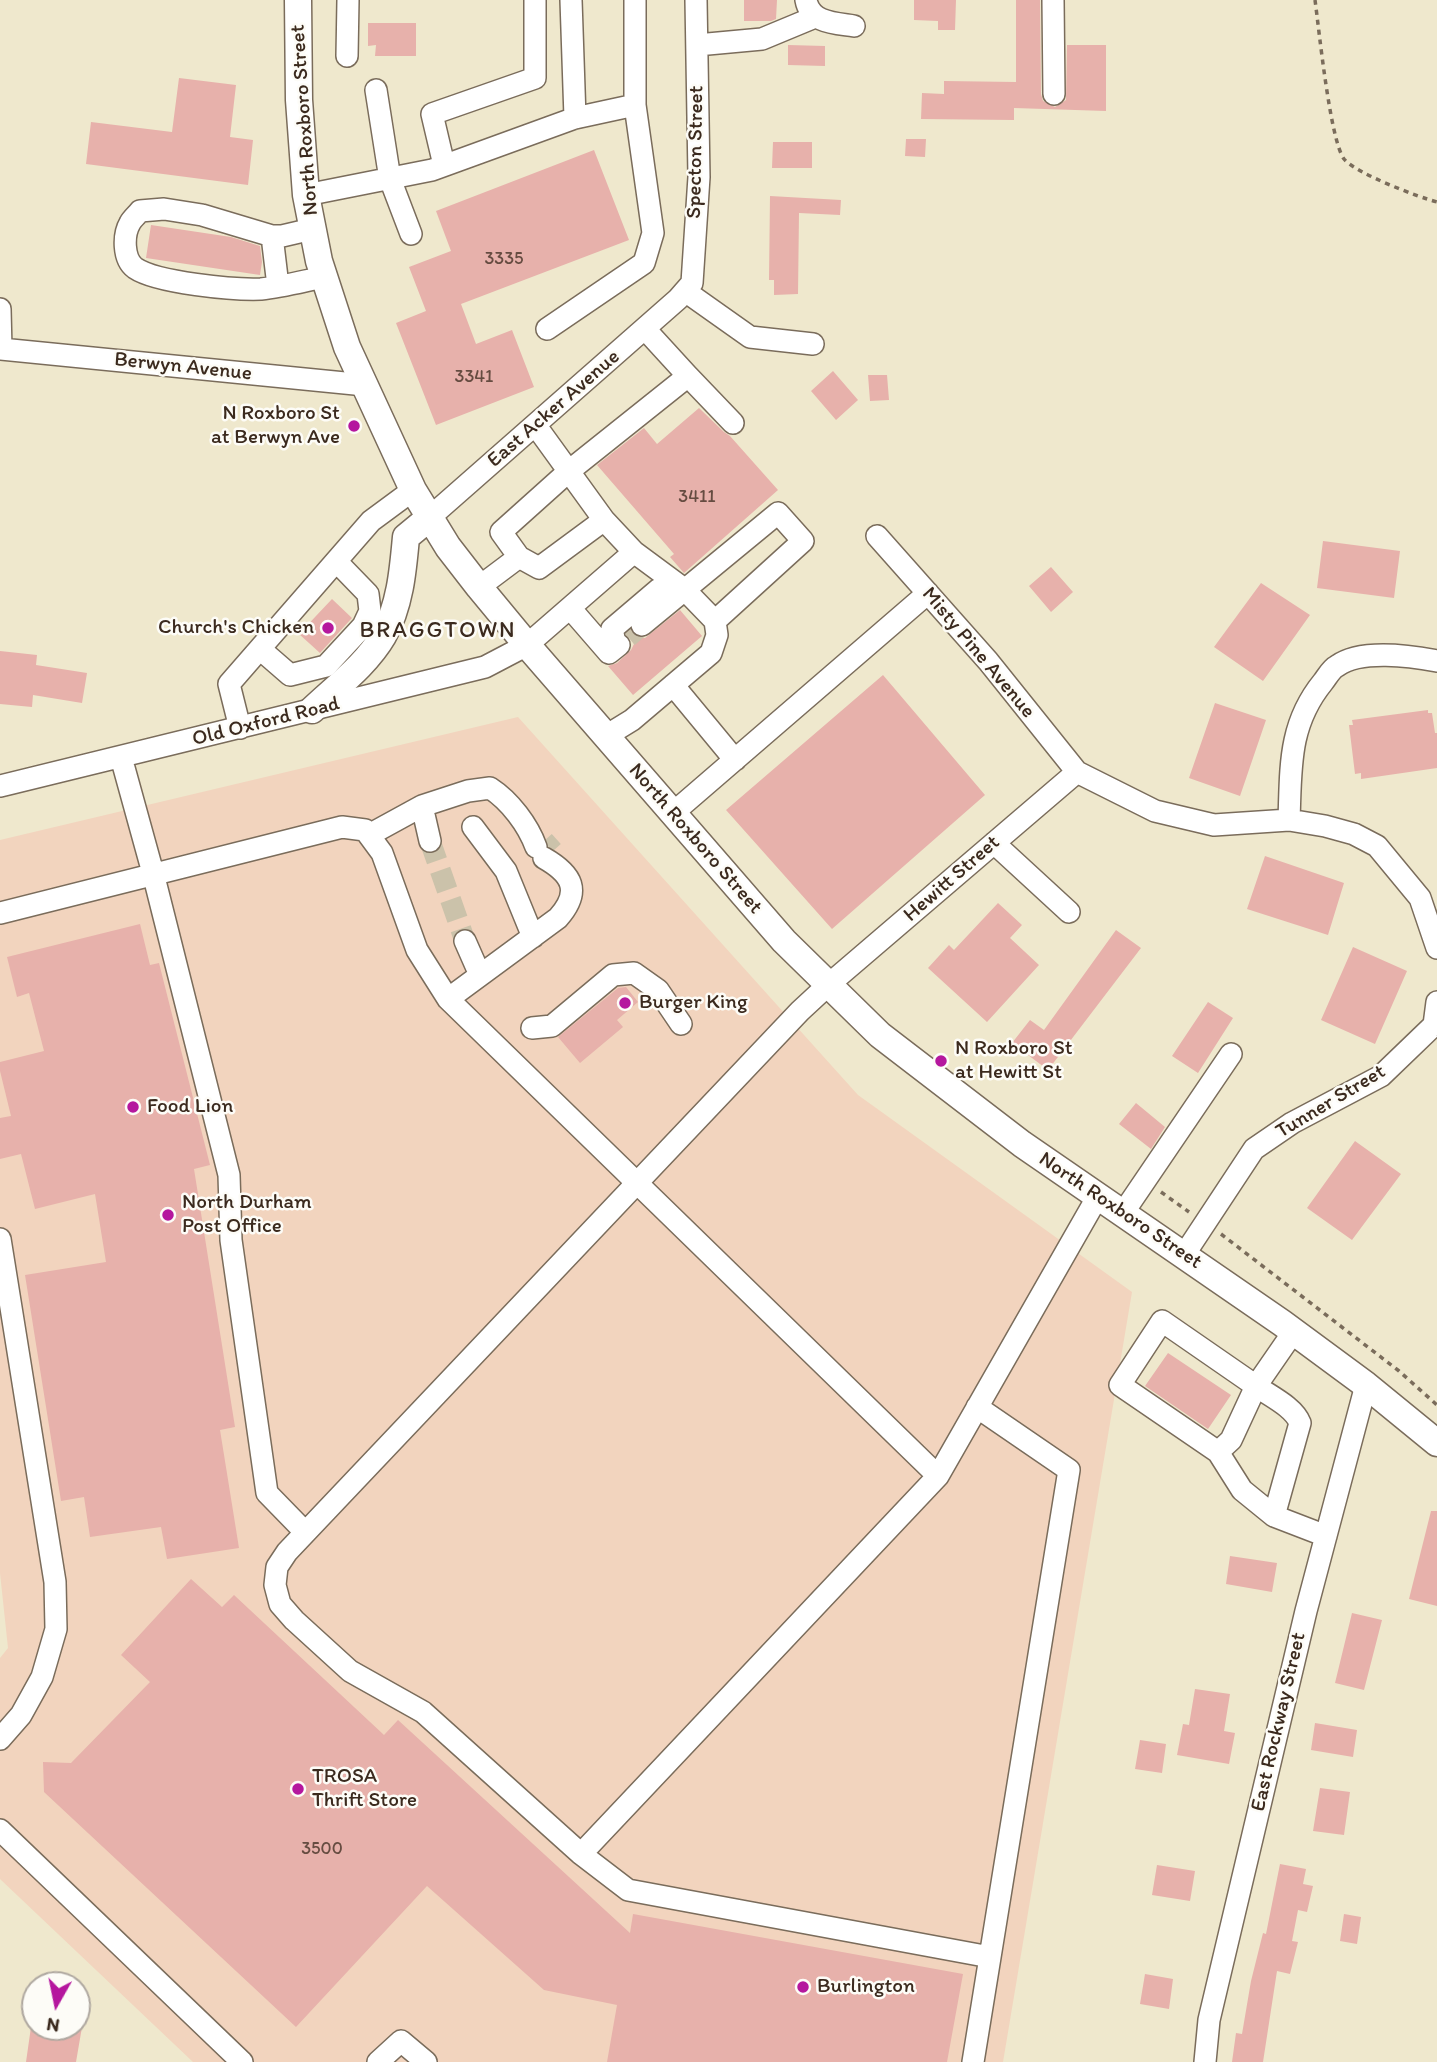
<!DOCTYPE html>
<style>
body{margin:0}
#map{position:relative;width:1437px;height:2062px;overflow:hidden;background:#efe8cd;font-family:Itim,sans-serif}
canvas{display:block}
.north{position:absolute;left:21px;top:1971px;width:70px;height:70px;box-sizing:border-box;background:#fdfcf7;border:2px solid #afa8a0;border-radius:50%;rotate:189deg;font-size:19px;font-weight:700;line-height:28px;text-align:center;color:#3b2a1e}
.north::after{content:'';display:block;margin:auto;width:24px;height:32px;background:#b5179e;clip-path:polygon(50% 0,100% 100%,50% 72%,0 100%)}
</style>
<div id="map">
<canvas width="1437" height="2062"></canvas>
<div class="north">N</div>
</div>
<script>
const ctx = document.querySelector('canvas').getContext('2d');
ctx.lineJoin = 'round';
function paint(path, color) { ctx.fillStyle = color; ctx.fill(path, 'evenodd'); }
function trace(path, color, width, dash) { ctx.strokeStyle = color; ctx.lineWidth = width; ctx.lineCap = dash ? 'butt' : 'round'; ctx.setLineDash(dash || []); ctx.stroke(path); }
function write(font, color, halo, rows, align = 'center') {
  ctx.font = font + ' Itim,sans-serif'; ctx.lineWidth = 5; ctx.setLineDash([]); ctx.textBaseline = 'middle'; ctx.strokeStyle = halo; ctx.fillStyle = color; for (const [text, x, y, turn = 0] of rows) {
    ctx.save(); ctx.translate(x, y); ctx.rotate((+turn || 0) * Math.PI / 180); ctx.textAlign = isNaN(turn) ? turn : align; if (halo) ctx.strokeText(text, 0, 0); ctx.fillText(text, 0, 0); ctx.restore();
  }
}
const built = new Path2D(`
 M518,717L858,1095L1132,1292L1003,2062H193L0,1879V1658L8,1648L0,1573V840Z`);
const building = new Path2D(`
 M744,0H777L776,19L771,21H744Z
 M914,0H956L955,30H938V21L914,20Z
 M1016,0H1040L1041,94L1043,101L1055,107L1066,100L1067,45H1106V111L1014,108V120L921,119L922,93L944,94V81L1016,82Z
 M368,23H416V56H375L376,45L368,46Z
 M788,45L825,46V66L788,65Z
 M179,78L236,85L230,137L253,140L248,185L86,164L91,122L172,132Z
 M906,139H926L925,157L905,156Z
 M773,142H812V168H772Z
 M594,150L629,240L461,304L476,344L512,330L534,387L436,425L396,323L426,311L409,267L451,251L436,211Z
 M770,196L841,200L840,215L799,213L798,294L774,295V280H769Z
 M151,225L231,237L260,246L262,262L260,275L146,258Z
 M833,371L858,400L836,420L811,391Z
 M868,375H887L889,400L870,401Z
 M699,408L724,432L730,436L778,490L684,573L670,557L674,554L597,465L644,428L657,444Z
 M1323,541L1400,551L1394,598L1317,588Z
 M1051,567L1073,592L1051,612L1029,586Z
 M1261,583L1310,615L1263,681L1214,647Z
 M332,599L352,618L320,653L299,634Z
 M680,610L702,636L633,695L608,666L617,663L631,650L634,644L627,634L630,631L637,637L645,638Z
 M0,651L37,655L36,665L87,673L82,703L33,695L32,707L0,704Z
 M883,675L985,795L832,929L726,810Z
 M1215,703L1266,720L1240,796L1189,778Z
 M1428,710V713H1432L1435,733H1437V768L1361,779V773L1355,774L1349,725H1353L1352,720Z
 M1265,856L1344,883L1328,935L1247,909Z
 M998,903L1022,925L1010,938L1039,965L987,1022L928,968L949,945L954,950Z
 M140,924L150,965L159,963L210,1165L194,1169L235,1427L220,1430L239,1548L167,1559L161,1527L90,1537L84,1497L61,1501L25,1275L106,1262L95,1194L35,1209L21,1154L0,1159V1118L11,1116L0,1071V1062L44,1051L29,993L17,997L7,957Z
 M1116,930L1141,948L1048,1070L1012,1043L1030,1020L1044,1030Z
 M1353,947L1407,971L1375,1044L1321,1020Z
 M626,987L638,1002L617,1020L623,1027L580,1063L558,1037L618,988Z
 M1208,1002L1233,1018L1198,1073L1172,1056Z
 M1136,1103L1165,1127L1151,1149L1119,1124Z
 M1355,1141L1401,1174L1352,1240L1307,1208Z
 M1168,1353L1231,1395L1208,1429L1145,1386Z
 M1431,1511H1437V1606L1409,1599Z
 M1230,1556L1277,1563L1272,1592L1226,1584Z
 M191,1579L222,1607L234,1595L384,1735L398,1720L630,1933L633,1914L963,1974L947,2062H607L617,2005L544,1990L427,1886L296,2027L44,1792L43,1762L71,1763L150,1682L121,1655Z
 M1352,1613L1382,1620L1364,1690L1335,1683Z
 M1195,1689L1230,1694L1224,1731L1235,1733L1229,1764L1177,1755L1183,1724L1189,1725Z
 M1315,1723L1357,1730L1353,1757L1311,1750Z
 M1140,1740L1166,1744L1162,1773L1135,1769Z
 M1320,1788L1350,1792L1344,1835L1313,1831Z
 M1280,1864L1306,1869L1303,1884L1313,1886L1307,1912L1298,1910L1292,1941L1298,1942L1290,1974L1277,1971L1263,2062H1232L1236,2033L1242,2034L1251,1981L1263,1933L1266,1934Z
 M1157,1865L1195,1871L1190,1901L1152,1895Z
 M1344,1914L1361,1917L1357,1944L1340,1941Z
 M1145,1974L1173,1979L1169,2009L1140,2004Z
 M31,2027H82L76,2062H26Z`);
const minorTunnel = new Path2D(`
 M628,637L642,625
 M430,841L465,941
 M544,841L553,851`);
const path = new Path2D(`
 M1315,0C1319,29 1330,140 1344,159C1355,173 1418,197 1437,202
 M1161,1192L1189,1212
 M1221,1234L1399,1371L1437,1405`);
const minor = new Path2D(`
 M571,0L575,118
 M806,0C810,23 835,23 854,26
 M1053,0L1054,94
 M697,45L762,39L815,17
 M347,56L348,0
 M376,90L390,179L411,234
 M444,165L432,114L535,78V0
 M306,195L432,170L575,118L635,105
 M312,229L282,236H272L202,215L164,209L140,211C137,215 132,219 130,223C123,235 123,259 135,268C157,283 234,290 261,289C282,287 304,281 324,277
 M272,236L278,286
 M685,291L750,337L813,344
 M0,309L1,349L365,385
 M547,329L644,263L653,233L635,105V0
 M688,376L733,423
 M536,426L604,520L634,552L684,589L715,621L717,635L711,653L632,720L606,736
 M429,518L678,299L692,283L699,177L696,0
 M877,536L988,661L1077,772L1155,811L1214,825L1289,820L1325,826L1354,834L1377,846L1420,898L1437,948
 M519,557L501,532L569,471L688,376L645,329
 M479,587L519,557L539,568L604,520
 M570,608L609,653L619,645
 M642,625L778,513L803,541L715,621
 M616,647L612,629L659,589L676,595
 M260,649L290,675L326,666L363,626L370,611L368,594L336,561
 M673,685L735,760
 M240,728L229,684L371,521L413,490
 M121,757L153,873L229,1175L231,1240L267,1493L305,1532
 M0,786L485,667L527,645L634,552
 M673,813L928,593
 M1289,820C1291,768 1288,725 1323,682C1327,677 1331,669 1337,666C1360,649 1411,656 1437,661
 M473,827L506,871L533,937
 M369,835L422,806
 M430,841L422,806L468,791L490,788C510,801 528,825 536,847
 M994,843L1069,912
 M0,913L342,827L365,830L382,853L417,950L448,999L938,1476
 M465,941L480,975
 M448,999L558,918C582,891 572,874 544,858
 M1434,1025L1437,1002
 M532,1028L552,1026L613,975L634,973L658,990L681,1024
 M1123,1213L1231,1054
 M0,1239L55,1582L56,1629L42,1677L21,1715L0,1739
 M1184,1255L1254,1149L1292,1123L1381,1076L1434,1025
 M1294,1331L1256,1386C1270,1396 1294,1407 1300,1423L1274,1516L1326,1536
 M1218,1452L1231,1440L1256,1386L1162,1321L1120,1385L1218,1452L1242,1490L1274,1516
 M0,1830L242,2062
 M581,1854L938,1476L1098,1196
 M990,1957L628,1890L581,1854L423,1712L350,1671L294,1620L280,1604L275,1585L277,1567L287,1552L800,1011L827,986L1077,772
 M378,2062L401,2041L426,2062
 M973,2062L1069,1470L977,1407
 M1205,2062L1209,2020L1306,1611L1366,1385`);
const major = new Path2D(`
 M298,0L299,100L306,195L319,261L347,347L413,490L448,547L479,587L527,645L784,941L880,1035L1022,1144L1282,1323L1366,1385L1437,1443
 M312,710C336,687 366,665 383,636C400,606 403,571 406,537L429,518`);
const markers = [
 [354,426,7,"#b5179e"],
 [328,628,7,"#b5179e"],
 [625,1003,7,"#b5179e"],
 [941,1061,7,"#b5179e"],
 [133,1107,7,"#b5179e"],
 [168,1215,7,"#b5179e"],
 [298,1789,7,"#b5179e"],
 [803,1987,7,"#b5179e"]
];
const numberNames = [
 ["3335",504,259],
 ["3341",474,377],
 ["3411",697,497],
 ["3500",322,1849]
];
const streetNames = [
 ["North Roxboro Street",305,120,-94],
 ["Specton Street",696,152,-89],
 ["Berwyn Avenue",183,367,6],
 ["East Acker Avenue",554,409,-41],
 ["Misty Pine Avenue",978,653,50],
 ["Old Oxford Road",266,722,-14],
 ["North Roxboro Street",695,839,49],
 ["Hewitt Street",952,879,-41],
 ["Tunner Street",1331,1102,-31],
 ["North Roxboro Street",1120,1211,34],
 ["East Rockway Street",1279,1722,-77]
];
const poiNames = [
 ["N Roxboro St",340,414,"right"],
 ["at Berwyn Ave",340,438,"right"],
 ["Church's Chicken",314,628,"right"],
 ["Burger King",639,1003],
 ["N Roxboro St",955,1049],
 ["at Hewitt St",955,1073],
 ["Food Lion",147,1107],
 ["North Durham",182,1203],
 ["Post Office",182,1227],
 ["TROSA",312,1777],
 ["Thrift Store",312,1801],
 ["Burlington",817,1987]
];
const neighbourhoodNames = [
 ["BRAGGTOWN",438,631]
];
paint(built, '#f2d4be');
paint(building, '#e7b1ab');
trace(minorTunnel, '#cbc2aa', 21, [21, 10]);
trace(minor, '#7a6c5b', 24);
trace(major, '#7a6c5b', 29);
trace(path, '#7a6c5b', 3.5, [5, 5]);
trace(minor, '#fff', 21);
trace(major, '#fff', 26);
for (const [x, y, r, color] of markers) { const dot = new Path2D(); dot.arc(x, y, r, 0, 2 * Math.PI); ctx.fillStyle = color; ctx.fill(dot); trace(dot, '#fdfcf7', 2.5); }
write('18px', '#664c41', null, numberNames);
write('21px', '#3b2a1e', '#fdfcf7', streetNames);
write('21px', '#3b2a1e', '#fdfcf7', poiNames, 'left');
ctx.letterSpacing = '2px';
write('23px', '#3b2a1e', '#fdfcf7', neighbourhoodNames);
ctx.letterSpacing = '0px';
</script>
